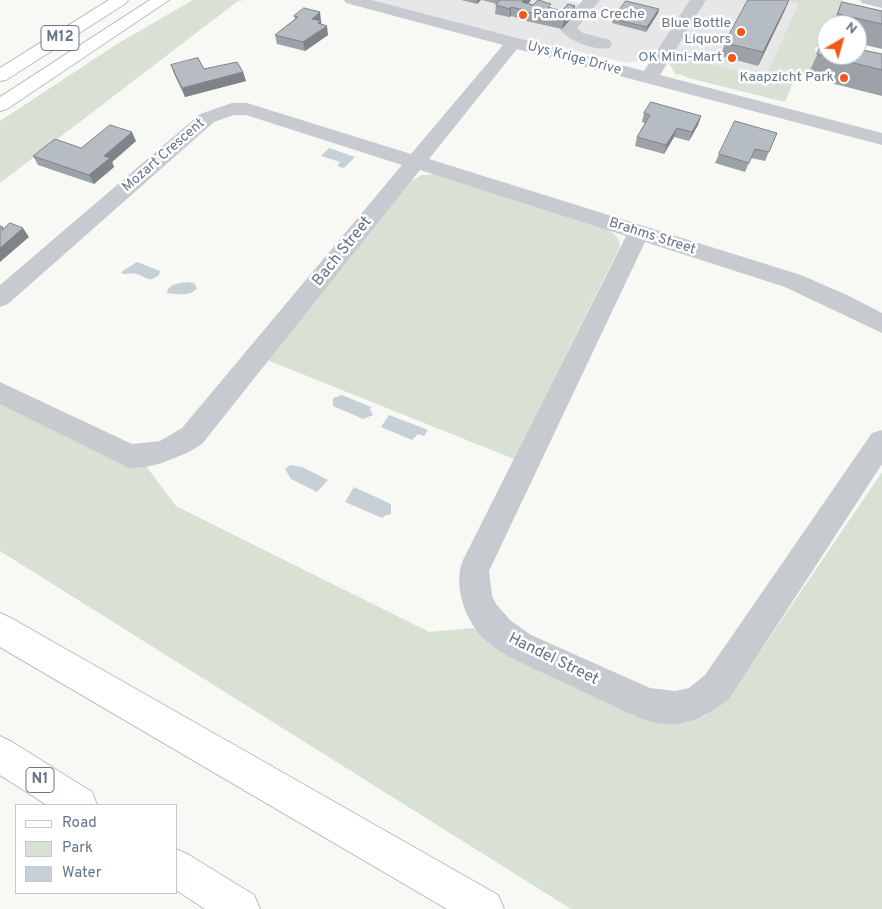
<!DOCTYPE html>
<style>
body{margin:0}
#map{position:relative;width:882px;height:909px;overflow:hidden;background:#f8f8f5;font-family:Overpass,sans-serif}
canvas{display:block}
.legend{position:absolute;left:15px;top:804px;width:162px;height:90px;box-sizing:border-box;background:#fff;border:1px solid #c1c8d0;margin:0;padding:6px 9px;list-style:none;font-size:15px;color:#647689}
.legend li{display:flex;align-items:center;gap:10px;height:25px}
.legend b{width:25px;border:1px solid #c1c8d0}
.north{position:absolute;left:817px;top:15px;width:50px;height:50px;box-sizing:border-box;background:#fff;border:1px solid #c1c8d0;border-radius:50%;rotate:38deg;font-size:14px;font-weight:700;line-height:20px;text-align:center;color:#647689}
.north::after{content:'';display:block;margin:auto;width:18px;height:22px;background:#f55718;clip-path:polygon(50% 0,100% 100%,50% 72%,0 100%)}
</style>
<div id="map">
<canvas width="882" height="909"></canvas>
<ul class="legend">
<li><b style="height:6px;background:#fff"></b>Road</li>
<li><b style="height:14px;background:#d9e1d5"></b>Park</li>
<li><b style="height:14px;background:#c7d0d6"></b>Water</li>
</ul>
<div class="north">N</div>
</div>
<script>
const ctx = document.querySelector('canvas').getContext('2d');
ctx.lineJoin = 'round';
function paint(path, color) { ctx.fillStyle = color; ctx.fill(path, 'evenodd'); }
function trace(path, color, width, dash) { ctx.strokeStyle = color; ctx.lineWidth = width; ctx.lineCap = dash ? 'butt' : 'round'; ctx.setLineDash(dash || []); ctx.stroke(path); }
function write(font, color, halo, rows, align = 'center') {
  ctx.font = font + ' Overpass,sans-serif'; ctx.lineWidth = 5; ctx.setLineDash([]); ctx.textBaseline = 'middle'; ctx.strokeStyle = halo; ctx.fillStyle = color; for (const [text, x, y, turn = 0] of rows) {
    ctx.save(); ctx.translate(x, y); ctx.rotate((+turn || 0) * Math.PI / 180); ctx.textAlign = isNaN(turn) ? turn : align; if (halo) ctx.strokeText(text, 0, 0); ctx.fillText(text, 0, 0); ctx.restore();
  }
}
const built = new Path2D(`
 M349,0H565L583,4L586,0H783L800,4L764,79L691,58L680,59L670,65L646,59L628,63L550,45L544,51Z`);
const green = new Path2D(`
 M193,0H245L238,1L0,183V121L117,44Z
 M783,0H843L834,24L827,25V41L815,48L817,60L807,76L797,73L785,102L688,78L680,74L676,75L670,65C675,58 683,58 691,58L764,79L799,4Z
 M437,174L608,230C615,234 620,238 620,246L514,459L267,360L411,181L422,175Z
 M0,403L146,466L176,506L429,632L473,628L504,650L671,722L705,716L732,693L882,472V909H571L0,551Z`);
const water = new Path2D(`
 M329,148L355,157L344,168L337,166L340,162L321,156Z
 M137,262L160,271L159,275C148,284 146,276 136,274C132,273 127,274 123,274L121,272Z
 M187,282L194,283L197,288C191,297 177,294 167,293C168,284 179,283 187,282Z
 M342,395L371,407L370,409L373,415L363,419L333,406V398Z
 M389,415L428,430L424,436L418,434L412,440L381,427Z
 M290,465L302,467L328,480L317,492L291,479L285,469Z
 M354,487L391,504V514L384,516L382,518L345,502Z`);
const minor = new Path2D(`
 M344,0H371L644,71L690,0H706L660,75L882,133V145L517,49L429,159L801,275L847,295L882,313V333L785,287L645,242L489,571L492,596L496,604L510,620L531,635L650,688L675,691L689,688L705,675L872,433L882,430V464L729,699C700,722 673,732 637,717L509,657C499,651 489,644 481,636C464,617 453,583 463,560L626,236L420,170L202,444L187,453L162,463L146,467L129,468L0,404V382L132,444L160,441L182,428L402,165L246,115H234L214,122L8,304L0,307V285L200,114L232,103H247L411,154L503,45L346,3Z
 M583,0H600L577,28L583,33L610,40L612,44L610,48C595,51 568,41 560,29L564,21Z
 M860,0H882V8L862,3Z`);
const major = new Path2D(`
 M109,0H128L126,3L6,80L0,81V68Z
 M150,0H169L7,109L0,111V97Z`);
const highway = new Path2D(`
 M0,613L11,618L498,895L504,909H447L0,647Z
 M0,736L12,742L92,792L97,805H47L0,775Z
 M176,849L189,855L254,895L260,909H205L176,890Z`);
const wall = new Path2D(`
 M461,0H481L477,4Z
 M482,0H531L528,4L550,8L562,11L575,6L574,15L562,29L526,21V20L511,16L509,17L495,14L496,5L497,4Z
 M842,2L882,11V49L857,43V25H832Z
 M659,9L658,13L646,32L612,23L613,19Z
 M785,10L758,66L721,56L725,43Z
 M294,16L321,21V24L328,35L305,51L277,44L275,35L295,19Z
 M823,41L882,54V96L807,77Z
 M171,65L204,69L243,72L246,81L185,97L174,74Z
 M644,113L701,116L698,125L689,141L674,137L664,154L635,146L637,137L645,123L642,122Z
 M777,133L765,161L751,158L745,172L715,163L719,154Z
 M136,141L112,162L114,167L94,184L38,165L33,156Z`);
const shadedWall = new Path2D(`
 M477,0H481L477,4Z
 M524,0H531L522,10V2Z
 M789,0L785,10L758,66L763,52Z
 M575,6L574,15L562,29L564,20Z
 M511,7V16L509,17L510,9Z
 M659,9L658,13L646,32L647,27Z
 M320,12L322,29L327,26L328,35L305,51L303,42L312,19Z
 M243,72L246,81L185,97L182,88Z
 M701,116L698,125L689,141L692,132Z
 M677,128L674,137L664,154L666,145Z
 M132,132L136,141L112,162L114,167L94,184L89,175L104,156Z
 M23,228L29,237L0,262V248Z`);
const building = new Path2D(`
 M500,0H524L522,2L533,5L538,0L551,4L548,7L562,11L568,4L575,6L564,20L527,12L528,11L511,7L510,9L496,5Z
 M748,0H789L763,52L725,43Z
 M626,1L659,9L647,27L613,19Z
 M842,2L882,11V24L838,14Z
 M304,8L320,12L312,19L321,21L318,23L327,26L303,42L275,35L298,17L294,16Z
 M823,41L827,42V55H857V49L882,54V70L817,54Z
 M198,58L204,69L237,62L243,72L182,88L171,65Z
 M651,102L701,116L692,132L677,128L666,145L637,137L650,115L644,113Z
 M735,121L777,133L769,152L755,149L749,163L719,154Z
 M110,125L132,132L104,156L110,158L89,175L33,156L55,139L81,148Z
 M10,223L23,228L0,248V226L3,227L2,230Z`);
const markers = [
 [523,15,5,"#f55718"],
 [741,32,5,"#f55718"],
 [732,58,5,"#f55718"],
 [844,78,5,"#f55718"]
];
const farPoinames = [
 ["Panorama Creche",533,15,"left"],
 ["Blue Bottle",731,24],
 ["Liquors",731,40],
 ["OK Mini-Mart",722,58],
 ["Kaapzicht Park",834,78]
];
const farStreetnames = [
 ["Uys Krige Drive",574,59,15],
 ["Mozart Crescent",164,156,-41],
 ["Brahms Street",652,237,18]
];
const shields = [
 [60,38,38],
 [40,780,28]
];
const shieldNames = [
 ["M12",60,38],
 ["N1",40,780]
];
const streetNames = [
 ["Bach Street",343,252,-51],
 ["Handel Street",553,660,26]
];
paint(built, '#e6e7e6');
paint(green, '#d9e1d5');
paint(water, '#c7d0d6');
trace(major, '#babec2', 2);
trace(highway, '#bbbec1', 2);
paint(minor, '#c7cbcf');
paint(major, '#fff');
paint(highway, '#fff');
paint(wall, '#9ca2a7');
paint(shadedWall, '#7f8488');
paint(building, '#b5bcc2');
trace(building, '#7f8488', 1);
for (const [x, y, r, color] of markers) { const dot = new Path2D(); dot.arc(x, y, r, 0, 2 * Math.PI); ctx.fillStyle = color; ctx.fill(dot); trace(dot, '#fff', 2); }
write('14px', '#647689', '#fff', farPoinames, 'right');
write('14px', '#647689', '#fff', farStreetnames);
for (const [x, y, w] of shields) { const box = new Path2D(); box.roundRect(x - w / 2, y - 12.5, w, 25, 4); ctx.fillStyle = '#fff'; ctx.fill(box); trace(box, '#647689', 1); }
write('bold 15px', '#647689', null, shieldNames);
write('16px', '#647689', '#fff', streetNames);
</script>
